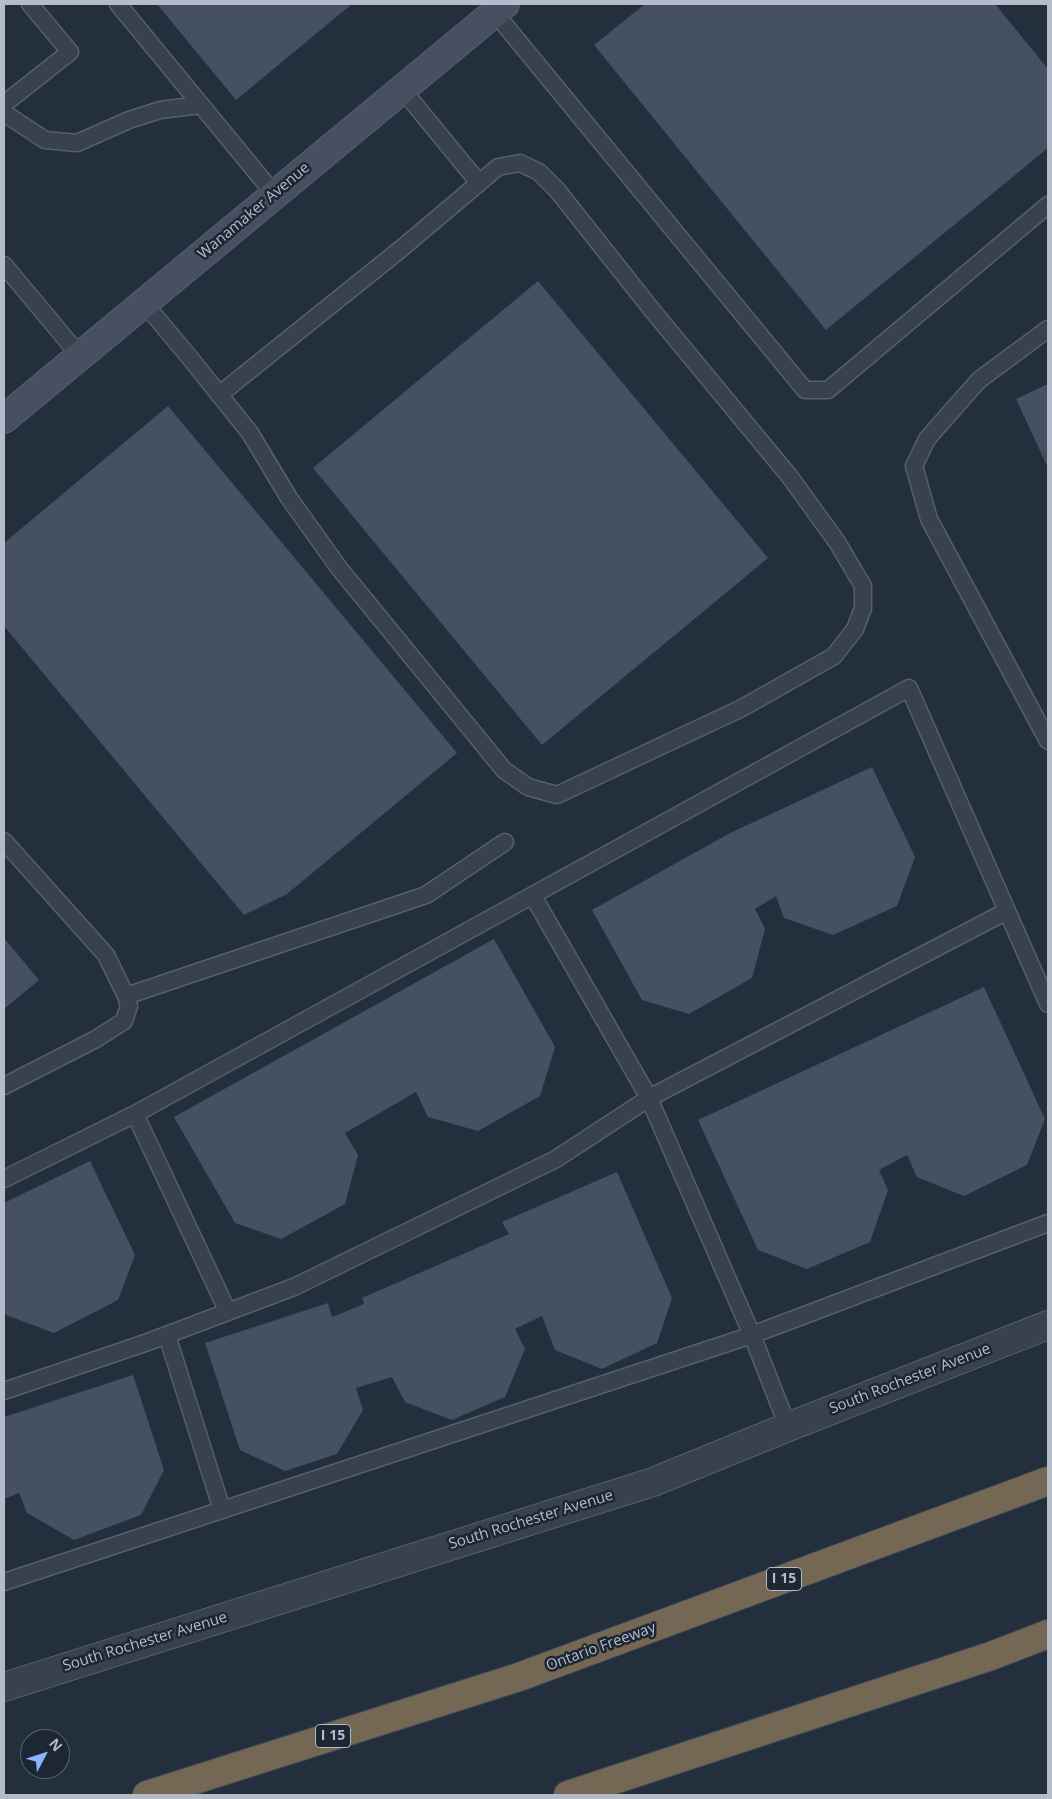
<!DOCTYPE html>
<style>
body{margin:0}
#map{position:relative;width:1052px;height:1799px;overflow:hidden;background:#242f3e;font-family:"Open Sans",sans-serif}
canvas{display:block}
.frame{position:absolute;inset:0;border:5px solid #b4bcc9;pointer-events:none}
.north{position:absolute;left:20px;top:1729px;width:50px;height:50px;box-sizing:border-box;background:#1d2633;border:1px solid #59626f;border-radius:50%;rotate:50deg;font-size:14px;font-weight:700;line-height:20px;text-align:center;color:#b4bcc9}
.north::after{content:'';display:block;margin:auto;width:18px;height:22px;background:#8ab4f8;clip-path:polygon(50% 0,100% 100%,50% 72%,0 100%)}
</style>
<div id="map">
<canvas width="1052" height="1799"></canvas>
<div class="frame"></div>
<div class="north">N</div>
</div>
<script>
const ctx = document.querySelector('canvas').getContext('2d');
ctx.lineJoin = 'round';
function paint(path, color) { ctx.fillStyle = color; ctx.fill(path, 'evenodd'); }
function trace(path, color, width, dash) { ctx.strokeStyle = color; ctx.lineWidth = width; ctx.lineCap = dash ? 'butt' : 'round'; ctx.setLineDash(dash || []); ctx.stroke(path); }
function write(font, color, halo, rows, align = 'center') {
  ctx.font = font + ' "Open Sans",sans-serif'; ctx.lineWidth = 5; ctx.setLineDash([]); ctx.textBaseline = 'middle'; ctx.strokeStyle = halo; ctx.fillStyle = color; for (const [text, x, y, turn = 0] of rows) {
    ctx.save(); ctx.translate(x, y); ctx.rotate((+turn || 0) * Math.PI / 180); ctx.textAlign = isNaN(turn) ? turn : align; if (halo) ctx.strokeText(text, 0, 0); ctx.fillText(text, 0, 0); ctx.restore();
  }
}
const building = new Path2D(`
 M157,4H352L236,100Z
 M645,4H995L1048,69V148L826,330L594,45Z
 M538,281L768,558L542,745L313,468Z
 M1048,384V468L1016,399Z
 M168,406L457,753L287,894L244,915L4,626V543Z
 M872,767L915,857L897,906L833,935L784,918L776,896L755,909L765,929L752,978L689,1014L642,1000L592,910L730,833Z
 M4,938L39,980L4,1009Z
 M494,939L555,1047L540,1096L478,1131L428,1117L416,1092L345,1133L358,1155L345,1204L281,1239L235,1223L174,1117Z
 M984,987L1045,1119L1027,1165L964,1196L917,1177L907,1155L879,1170L888,1190L870,1242L807,1269L758,1250L698,1120Z
 M90,1161L135,1255L118,1300L54,1333L6,1315L4,1310V1203Z
 M617,1172L672,1298L657,1343L602,1369L555,1350L542,1316L515,1329L525,1349L505,1397L452,1420L405,1402L392,1377L356,1388L363,1410L337,1454L285,1471L240,1450L205,1343L328,1303L332,1317L364,1304L362,1298L509,1234L502,1222Z
 M133,1375L164,1470L141,1515L74,1540L27,1513L19,1493L4,1499V1417Z`);
const lane = new Path2D(`
 M118,4L275,195
 M495,13L805,390H828L1048,205
 M4,104L70,52L30,4
 M4,113L45,140L77,143L129,120L160,110L201,105
 M4,265L80,356
 M144,303L190,358L250,433L289,498L339,568L504,770L528,787L557,795L742,708L834,656L855,629L863,608V586L837,542L790,477L652,310L557,190L539,172L520,163L498,167L479,183L402,89
 M1048,329L979,380L927,439L914,466L929,519L1048,741
 M219,395L402,248L479,183
 M4,841L106,955L126,996L129,1006L124,1021L96,1039L4,1086
 M533,896L649,1098L752,1335L788,1427
 M126,996L426,895L505,842
 M135,1114L228,1312
 M4,1179L135,1114L909,688L1048,1004
 M167,1335L222,1510
 M4,1391L148,1342L294,1287L556,1159L649,1098L1007,911
 M4,1582L752,1335L1048,1223`);
const street = new Path2D(`
 M4,1687L653,1482L788,1427L1048,1325`);
const secondary = new Path2D(`
 M4,419L505,4`);
const highway = new Path2D(`
 M147,1795L519,1677L1048,1481
 M568,1795L991,1656L1048,1634`);
const shields = [
 [784,1579,35],
 [333,1736,35]
];
const shieldNames = [
 ["I 15",784,1579],
 ["I 15",333,1736]
];
const streetNames = [
 ["Wanamaker Avenue",254,211,-40],
 ["South Rochester Avenue",910,1379,-21],
 ["South Rochester Avenue",531,1520,-17],
 ["South Rochester Avenue",145,1642,-17],
 ["Ontario Freeway",601,1647,-20]
];
paint(building, '#455162');
trace(lane, '#565f6c', 19);
trace(street, '#565f6c', 30);
trace(secondary, '#565f6c', 30);
trace(highway, '#434c59', 30);
trace(lane, '#38414e', 16);
trace(street, '#38414e', 28);
trace(secondary, '#465061', 28);
trace(highway, '#746855', 28);
for (const [x, y, w] of shields) { const box = new Path2D(); box.roundRect(x - w / 2, y - 11.5, w, 23, 4); ctx.fillStyle = '#1d2633'; ctx.fill(box); trace(box, '#b4bcc9', 1); }
write('bold 14px', '#b4bcc9', null, shieldNames);
write('15px', '#b4bcc9', '#1d2633', streetNames);
</script>
